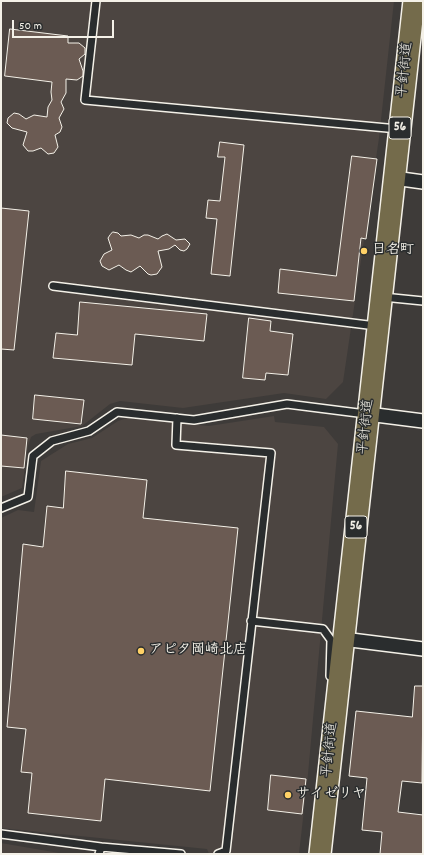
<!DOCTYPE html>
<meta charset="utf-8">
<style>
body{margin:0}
#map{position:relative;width:424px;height:855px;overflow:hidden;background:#3e3b39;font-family:Dekko,sans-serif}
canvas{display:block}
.frame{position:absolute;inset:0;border:2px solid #f4f1e8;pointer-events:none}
.scale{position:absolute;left:12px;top:20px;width:102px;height:18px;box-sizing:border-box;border:2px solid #f4f1e8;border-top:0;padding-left:5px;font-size:12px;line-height:14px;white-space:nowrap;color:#f4f1e8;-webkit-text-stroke:3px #2a2d2e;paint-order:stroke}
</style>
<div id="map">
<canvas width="424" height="855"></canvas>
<div class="frame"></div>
<div class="scale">50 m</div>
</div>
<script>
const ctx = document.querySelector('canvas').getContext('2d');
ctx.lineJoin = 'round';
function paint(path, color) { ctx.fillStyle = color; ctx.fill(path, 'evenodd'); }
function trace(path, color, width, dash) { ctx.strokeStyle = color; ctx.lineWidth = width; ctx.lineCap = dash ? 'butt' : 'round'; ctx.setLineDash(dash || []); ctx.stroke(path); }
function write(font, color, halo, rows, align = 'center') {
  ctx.font = font + ' Dekko,"Klee One",sans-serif'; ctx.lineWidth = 3; ctx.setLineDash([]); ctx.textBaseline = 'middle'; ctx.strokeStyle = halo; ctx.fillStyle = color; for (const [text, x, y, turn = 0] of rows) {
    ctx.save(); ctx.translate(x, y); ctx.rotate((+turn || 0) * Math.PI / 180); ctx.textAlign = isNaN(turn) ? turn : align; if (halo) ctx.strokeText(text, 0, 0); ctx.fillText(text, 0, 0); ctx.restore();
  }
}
const built = new Path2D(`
 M1,1H394L379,138L343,382L326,399L284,393L183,408L120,401L110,404L82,426L36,434L31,437L28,446L22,488L1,497Z
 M274,416L275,422L324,427L338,444L308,774L299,854H209L207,849L1,828V518L18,510L34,512L41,461L68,444L92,438L118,421L127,418L209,426Z
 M1,843L65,854H1Z`);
const building = new Path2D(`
 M10,29L68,36V43H79L85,48V54L79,59L83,71V76L77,80L66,79V93L61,102L64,109L59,118L62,127L60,132L55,135L58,147L54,153L48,154L41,148L33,151H28L23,145L27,132L12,128L7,123L8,118L14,113L19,114L26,119L34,115L47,117L48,107L52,100L51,92L52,82L5,76Z
 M220,142L244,145L230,276L211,274L217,219L206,218L208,200L220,201L225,157H218Z
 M352,156L377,159L366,239L361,238L354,301L278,293L280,269L336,276Z
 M1,208L29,211L14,350L1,349Z
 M113,232L118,233L121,236L131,235L139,238L144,235H148L158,239L162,236L167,234L176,240L185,239L190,244L187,249L184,251L180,250L175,245L169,249L158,251L162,267L157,274L151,275L148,274L140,266L131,272L126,270L119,265L109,270L102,266L100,261L104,254L112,250L108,238L110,235Z
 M80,302L207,314L204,341L135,334L132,365L53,358L56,333L77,335Z
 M249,318L271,321L270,331L293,334L288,375L266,373L265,380L243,378Z
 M35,395L84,400L81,424L33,419Z
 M1,435L27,438L24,468L1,466Z
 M66,471L147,480L143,518L238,528L210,791L105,779L101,821L28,813L32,773L21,772L26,729L7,727L23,544L43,547L47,506L63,508Z
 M415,686H423L422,783L402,781L398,812L423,815V854H380L382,832L362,830L367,778L349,776L356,711L412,717Z
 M271,775L306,779L302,814L268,810Z`);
const service = new Path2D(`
 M96,1L85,100L398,129
 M53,286L376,326
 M383,297L423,301
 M177,418L176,445L271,453L226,851L218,854
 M1,508L28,497L33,456L52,441L89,431L117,412L194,420L287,404L366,414
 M251,621L323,629L331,640L330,676
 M1,834L101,847
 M99,854L101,847L181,854`);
const minor = new Path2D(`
 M394,178L423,182
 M368,414L423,421
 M343,639L423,649`);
const primary = new Path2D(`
 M320,854L414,1`);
const markers = [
 [364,251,4,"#ffd166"],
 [141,651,4,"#ffd166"],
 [288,795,4,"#ffd166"]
];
const shields = [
 [400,128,22],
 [356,527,22]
];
const shieldNames = [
 ["56",400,128],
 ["56",356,527]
];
const streetNames = [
 ["平針街道",406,70,-84],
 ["平針街道",367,427,-84],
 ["平針街道",331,750,-84]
];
const poiNames = [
 ["日名町",372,251],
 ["アピタ岡崎北店",149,651],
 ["サイゼリヤ",296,795]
];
paint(built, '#4c4541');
paint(building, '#6b5b53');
trace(building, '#f4f1e8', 1);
trace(service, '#f4f1e8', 10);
trace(minor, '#f4f1e8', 16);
trace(primary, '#f4f1e8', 24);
trace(service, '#2a2d2e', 7);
trace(minor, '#2a2d2e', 13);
trace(primary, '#746b4b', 21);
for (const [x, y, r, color] of markers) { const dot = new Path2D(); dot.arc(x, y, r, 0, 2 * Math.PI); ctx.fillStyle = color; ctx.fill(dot); trace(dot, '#2a2d2e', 1.5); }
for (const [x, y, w] of shields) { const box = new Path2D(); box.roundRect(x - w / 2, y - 11, w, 22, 3); ctx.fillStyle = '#2a2d2e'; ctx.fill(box); trace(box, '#f4f1e8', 1); }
write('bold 13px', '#f4f1e8', null, shieldNames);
write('14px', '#f4f1e8', '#2a2d2e', streetNames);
write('bold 14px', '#f4f1e8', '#2a2d2e', poiNames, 'left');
</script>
